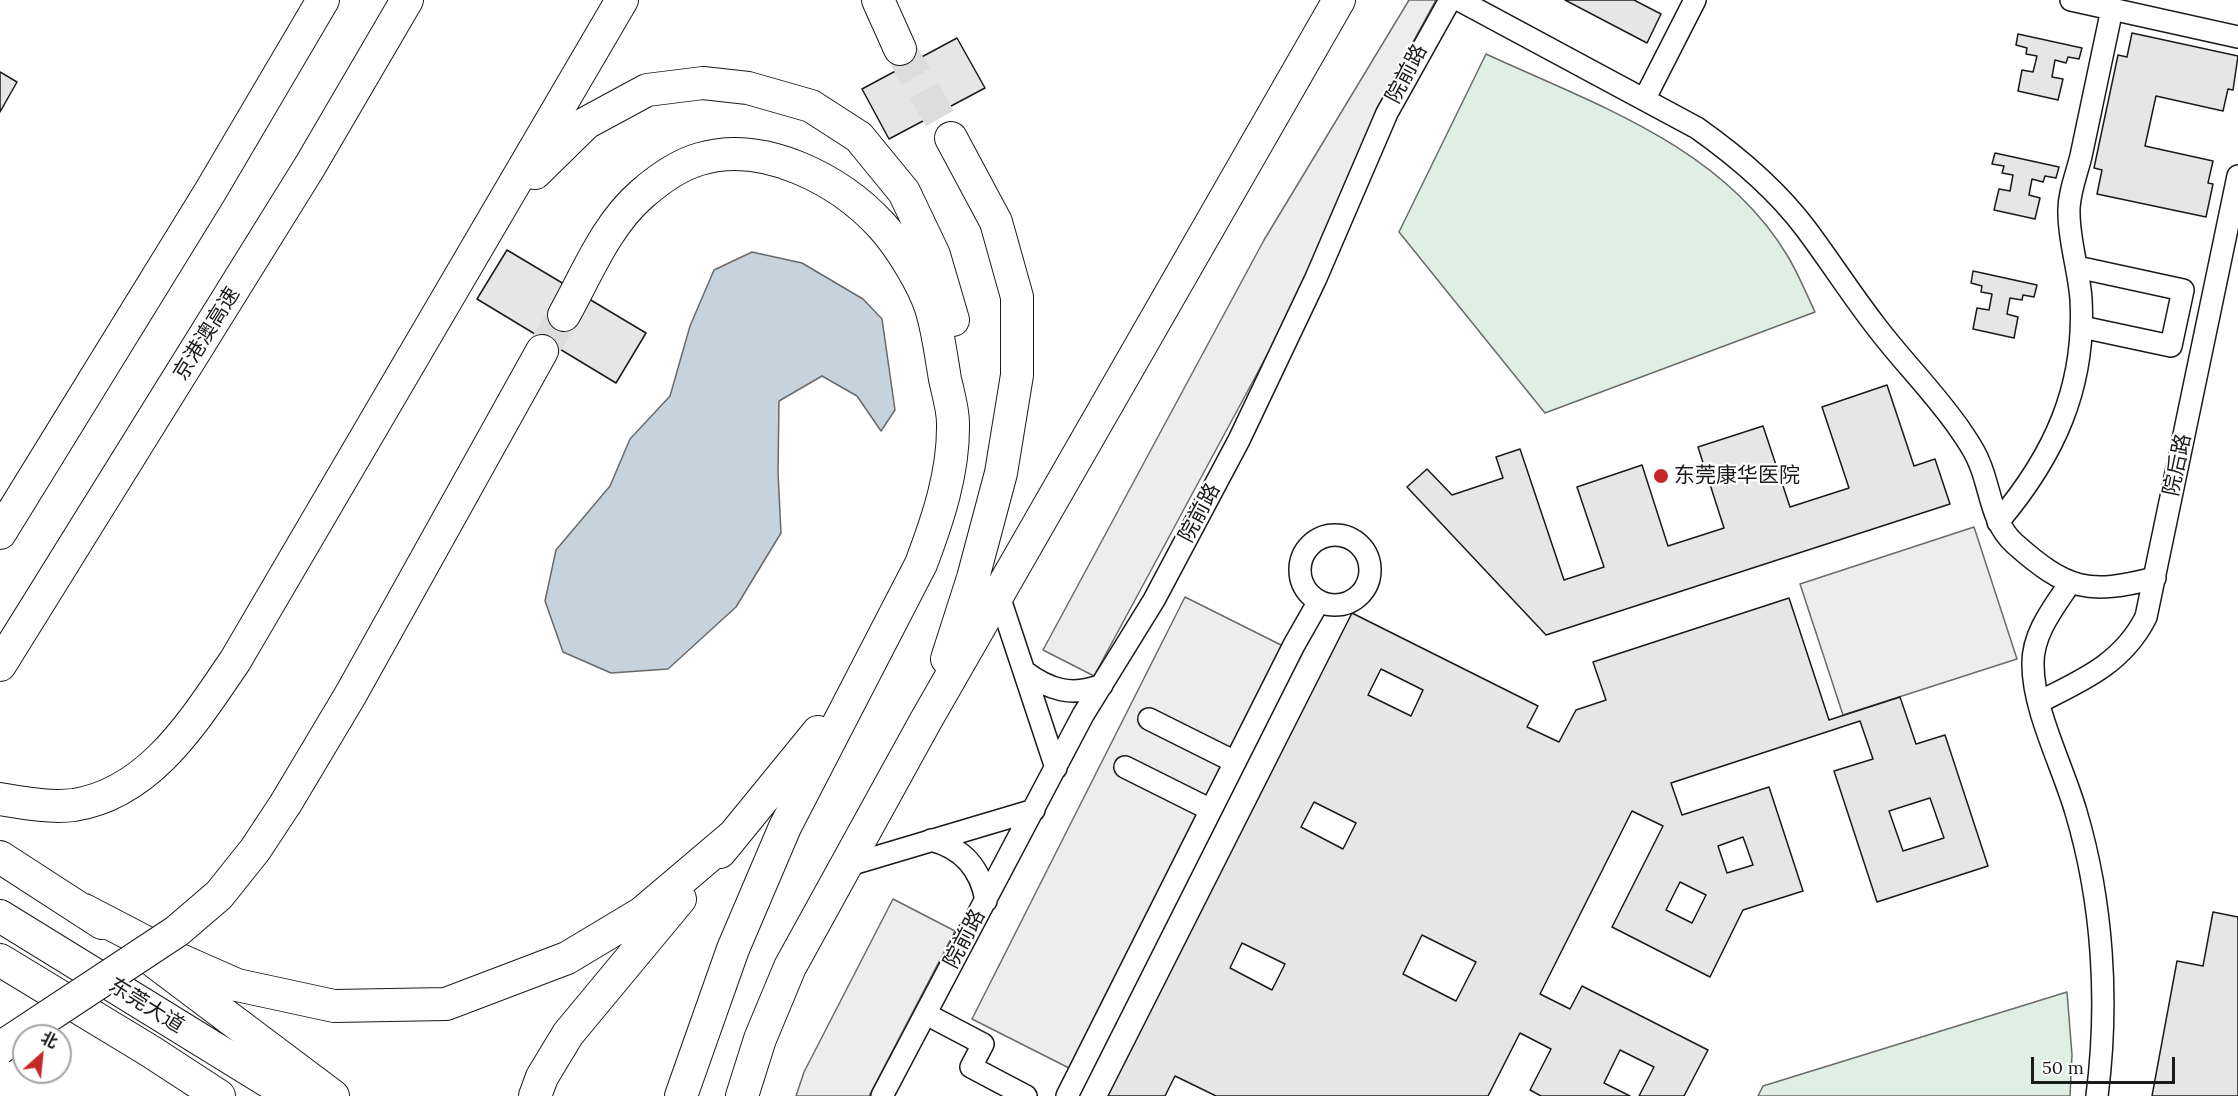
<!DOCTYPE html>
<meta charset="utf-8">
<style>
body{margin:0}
#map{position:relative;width:2238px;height:1096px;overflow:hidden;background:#fff;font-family:Lora,"Noto Sans SC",serif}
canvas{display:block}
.north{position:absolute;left:12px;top:1024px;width:60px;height:60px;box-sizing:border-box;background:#fff;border:2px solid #a3a3a3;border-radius:50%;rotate:27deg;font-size:16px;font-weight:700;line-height:24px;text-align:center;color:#1a1a1a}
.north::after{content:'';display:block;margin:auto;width:21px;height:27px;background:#c62828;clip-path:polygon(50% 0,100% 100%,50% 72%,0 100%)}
.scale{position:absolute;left:2031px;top:1057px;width:144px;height:27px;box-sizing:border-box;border:3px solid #1a1a1a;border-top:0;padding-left:8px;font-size:18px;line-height:21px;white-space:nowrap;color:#1a1a1a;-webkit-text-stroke:4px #fff;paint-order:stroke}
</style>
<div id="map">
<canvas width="2238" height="1096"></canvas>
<div class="north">北</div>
<div class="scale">50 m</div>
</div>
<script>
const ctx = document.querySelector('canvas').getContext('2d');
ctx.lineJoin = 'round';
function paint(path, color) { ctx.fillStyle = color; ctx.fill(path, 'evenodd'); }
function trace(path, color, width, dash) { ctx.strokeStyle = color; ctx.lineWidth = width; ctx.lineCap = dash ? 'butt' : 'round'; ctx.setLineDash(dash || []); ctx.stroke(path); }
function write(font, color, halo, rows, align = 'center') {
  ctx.font = font + ' Lora,"Noto Sans SC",serif'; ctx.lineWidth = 4.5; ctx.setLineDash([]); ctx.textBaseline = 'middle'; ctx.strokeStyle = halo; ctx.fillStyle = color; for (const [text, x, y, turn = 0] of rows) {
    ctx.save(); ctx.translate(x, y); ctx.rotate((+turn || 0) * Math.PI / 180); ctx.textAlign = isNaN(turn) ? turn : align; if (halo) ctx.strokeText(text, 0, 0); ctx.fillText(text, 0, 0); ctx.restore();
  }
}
const green = new Path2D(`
 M1486,54C1594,104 1721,146 1787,255C1798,273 1806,293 1815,312L1545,413L1399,232Z
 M2067,992L2072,1055L2070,1096H1758L1763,1086Z`);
const parking = new Path2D(`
 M1409,0H1436L1377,108L1314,268L1094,676L1043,650L1264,240Z
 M1974,527L2017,659L1843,715L1800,584Z
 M1185,597L1283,646L1069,1068L972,1019Z
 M893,899L955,931L869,1096H796L804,1072Z`);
const water = new Path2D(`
 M752,252L802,263L863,299L882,319L895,410L881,431L857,396L822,376L779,401L778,472L781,533L736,607L668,669L611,673L563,652L545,601L556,550L610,486L630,439L670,396L690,326L714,270Z`);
const building = new Path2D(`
 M1565,0H1634L1661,14L1647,43Z
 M2132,33L2238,56L2233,90L2228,89L2223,111L2156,96L2145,146L2213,161L2208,183L2213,184L2206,217L2097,194L2102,170L2094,168L2118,55L2127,57Z
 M2018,34L2082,48L2079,59L2068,57L2066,63L2055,60L2052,77L2063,79L2058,100L2018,91L2022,70L2033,72L2037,56L2026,54L2027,48L2016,45Z
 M957,38L985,88L889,139L862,89Z
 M0,72L17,82L0,112Z
 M1995,153L2059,167L2056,178L2045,176L2043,182L2032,179L2029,195L2040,198L2035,219L1994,210L1999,189L2010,191L2013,175L2002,173L2004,166L1992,164Z
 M507,250L646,333L616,383L477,299Z
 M1973,271L2037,285L2034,297L2023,295L2022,300L2010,298L2007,314L2018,317L2014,338L1973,329L1977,308L1989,310L1992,294L1981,292L1982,286L1971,283Z
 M1887,385L1914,466L1935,459L1950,504L1546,635L1407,487L1427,469L1452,495L1503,478L1496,457L1520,449L1564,580L1604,567L1577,487L1642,465L1668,546L1724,528L1698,447L1763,426L1790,507L1849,488L1822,407Z
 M1789,598L1829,720L1900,697L1916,744L1945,735L1988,866L1877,902L1834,771L1873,759L1860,721L1671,783L1682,815L1769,787L1803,891L1743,910L1710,977L1612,927L1663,826L1632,811L1540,994L1570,1009L1582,986L1708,1050L1684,1096H1639L1654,1067L1620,1050L1604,1083L1630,1096H1541L1530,1090L1551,1049L1520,1033L1488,1096H1216L1175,1076L1165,1096H1108L1352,613L1538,706L1527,727L1559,742L1576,710L1606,700L1593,662ZM1381,669L1423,690L1411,716L1368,695ZM1930,798L1944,838L1903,851L1889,811ZM1314,802L1356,823L1343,849L1301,827ZM1743,837L1753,865L1727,873L1718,846ZM1680,882L1706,895L1692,923L1666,910ZM1422,935L1476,962L1456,1001L1403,974ZM1242,943L1285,964L1272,990L1230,968Z
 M2213,912L2238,917V1096H2152L2177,961L2203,966Z`);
const highwayTunnel = new Path2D(`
 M900,49L951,138
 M542,351L564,315`);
const minor = new Path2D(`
 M1459,0L1697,128C1738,157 1776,189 1806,229C1830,261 1851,294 1875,325C1902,361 1935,393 1961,431C1967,440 1975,451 1979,462C1991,489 1991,523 2015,544C2067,590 2088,595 2155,578
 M2071,0L2238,37
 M1645,98L1695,0
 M2077,267L2183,290L2171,346L2082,327
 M1998,522C2054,456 2086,387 2081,299C2079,270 2069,242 2069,213C2068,195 2077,173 2081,156C2091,107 2102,58 2112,9
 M1300 570a35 35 0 1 1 70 0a35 35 0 1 1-70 0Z
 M2070,583C2054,607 2032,634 2033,665C2033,710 2063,767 2076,812C2103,903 2109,1002 2097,1096
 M999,596L1056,768
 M1024,671C1049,690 1072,697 1102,685
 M2039,702C2083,680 2123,663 2146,617L2238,176
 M1149,719L1235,762
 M1125,767L1211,810
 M931,840C963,848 981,869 986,901
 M846,866L1034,810
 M926,1014L983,1044L971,1067L1026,1096
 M882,1096L1083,715L1154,600L1239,440L1316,278L1387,113L1450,0
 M1067,1096L1294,645L1319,601`);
const highway = new Path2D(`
 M878,0L900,49
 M535,173L586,123L647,90L703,83L748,88L811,106L859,137L904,192L934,255L953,320
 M564,315C587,274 606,225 642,194C658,180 679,165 700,159C764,140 840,180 882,226C900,246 923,283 931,308C938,330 941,356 945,379C948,393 953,409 953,423C954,472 938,519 921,564L785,827L733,949L681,1096
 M0,533L210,192L323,0
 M947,659L973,578L1001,473L1017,375V297L996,222L951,138
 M0,665L310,166L407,0
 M0,799C24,803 50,808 74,805C151,793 195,719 235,661L622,0
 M286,803L351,694L542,351
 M720,852L818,732
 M0,857L102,923
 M84,910L178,959L237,985L334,1006L446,1004L567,958L642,913L734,835
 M0,916L292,1096
 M0,960L150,1051L219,1096
 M156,963L333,1096
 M535,1096L542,1077L568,1034L680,899
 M742,1096L760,1039L790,967L925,722L1339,0`);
const highwayBridge = new Path2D(`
 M0,1048L177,931L219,895L255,850L286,803`);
const markers = [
 [1661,476,8,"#c62828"]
];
const streetNames = [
 ["院前路",1407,74,-62],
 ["京港澳高速",207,334,-58],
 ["院后路",2178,465,-78],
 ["院前路",1200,513,-62],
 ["院前路",965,939,-62],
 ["东莞大道",146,1006,32]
];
const poiNames = [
 ["东莞康华医院",1674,476]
];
paint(green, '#e0efe3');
trace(green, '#6a6a6a', 1.5);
paint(parking, '#ededed');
trace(parking, '#6a6a6a', 1.5);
paint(water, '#c6d2dc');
trace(water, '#6a6a6a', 1.5);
paint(building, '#e6e6e6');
trace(building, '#1a1a1a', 1.5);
trace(highwayTunnel, '#ddd', 32, [32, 16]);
trace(minor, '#1a1a1a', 24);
trace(highway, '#1a1a1a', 34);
trace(minor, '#fff', 21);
trace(highway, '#fff', 32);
trace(highwayBridge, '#1a1a1a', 34, []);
trace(highwayBridge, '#fff', 32);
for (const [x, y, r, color] of markers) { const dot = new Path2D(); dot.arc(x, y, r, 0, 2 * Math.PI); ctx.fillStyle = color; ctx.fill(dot); trace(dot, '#fff', 2); }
write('21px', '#1a1a1a', '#fff', streetNames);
write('21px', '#1a1a1a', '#fff', poiNames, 'left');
</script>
